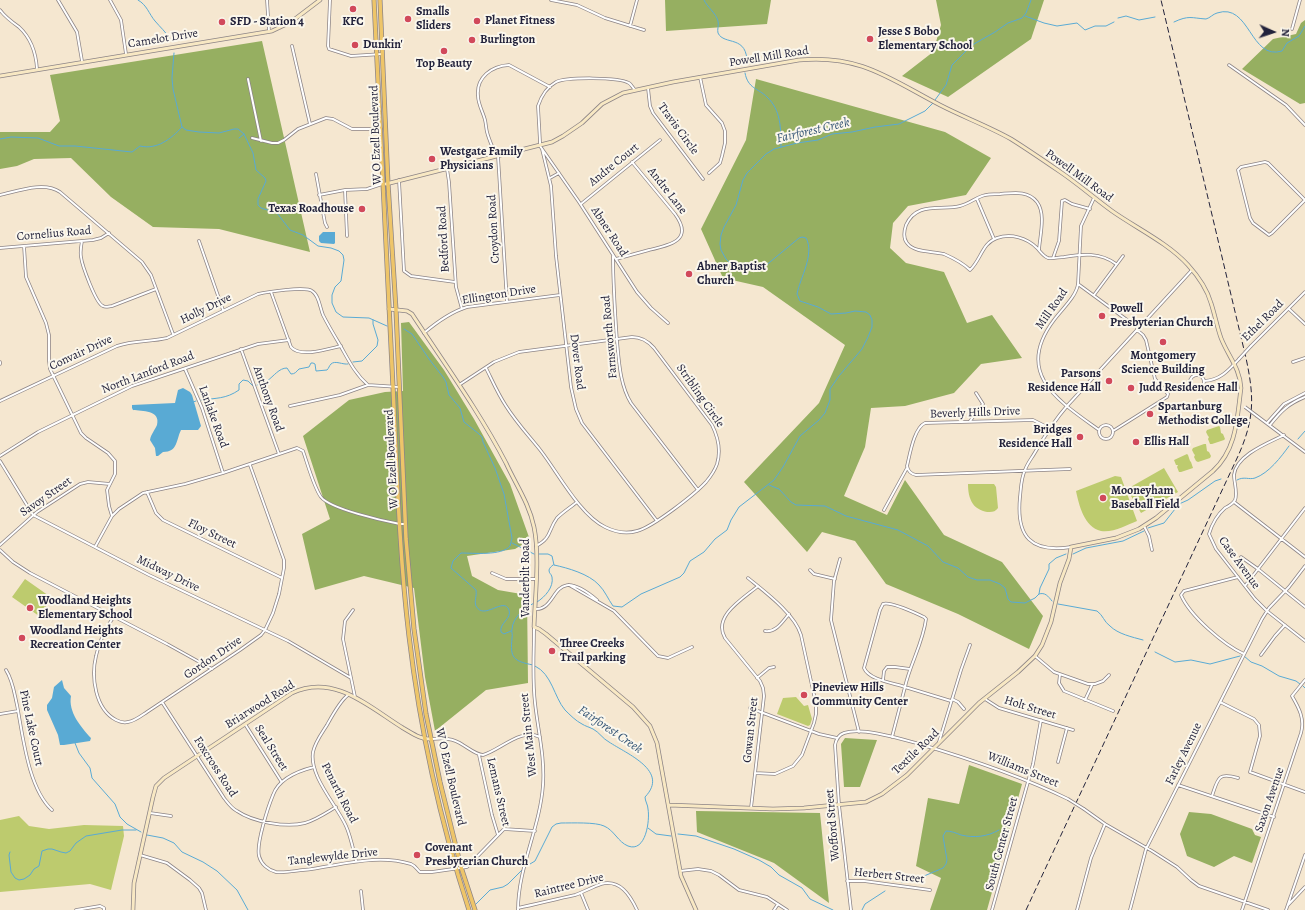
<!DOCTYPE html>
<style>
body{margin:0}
#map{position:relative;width:1305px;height:910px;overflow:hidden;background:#f5e7d0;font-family:Alegreya,serif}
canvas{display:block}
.north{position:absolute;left:1253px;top:12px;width:40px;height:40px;-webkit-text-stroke:3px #fbf7ec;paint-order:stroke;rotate:93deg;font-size:11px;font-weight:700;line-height:16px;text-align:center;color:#22223b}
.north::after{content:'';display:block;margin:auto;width:14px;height:18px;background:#22223b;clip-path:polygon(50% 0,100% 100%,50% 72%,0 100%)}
</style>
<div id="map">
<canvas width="1305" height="910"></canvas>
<div class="north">N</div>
</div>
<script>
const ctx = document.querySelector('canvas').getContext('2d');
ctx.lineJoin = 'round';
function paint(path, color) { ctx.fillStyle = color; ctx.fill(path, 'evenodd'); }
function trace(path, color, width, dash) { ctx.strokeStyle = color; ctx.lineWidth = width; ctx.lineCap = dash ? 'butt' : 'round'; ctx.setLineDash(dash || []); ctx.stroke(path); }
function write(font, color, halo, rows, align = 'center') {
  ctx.font = font + ' Alegreya,serif'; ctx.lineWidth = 4; ctx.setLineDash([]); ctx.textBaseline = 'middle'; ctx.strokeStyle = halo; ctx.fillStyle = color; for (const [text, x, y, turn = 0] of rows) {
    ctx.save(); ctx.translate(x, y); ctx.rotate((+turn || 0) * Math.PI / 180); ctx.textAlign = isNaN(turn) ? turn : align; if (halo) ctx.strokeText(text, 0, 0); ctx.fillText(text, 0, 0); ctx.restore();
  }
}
const green = new Path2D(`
 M1219,426L1220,427L1221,433L1223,434L1225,439L1224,440L1212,444H1210L1208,439L1209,437L1208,436L1206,432L1207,430Z
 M1204,444H1206L1207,451L1209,452L1211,456L1210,458L1198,462L1196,461L1194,457L1195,455L1194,454L1192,450L1193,448Z
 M1187,454L1188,455L1190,461L1191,462L1193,468L1181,472H1179L1177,467L1178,465H1176L1174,460Z
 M1164,468L1178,492L1141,513L1127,489Z
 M1115,476L1121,477L1137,521C1127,525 1113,533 1101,531C1084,527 1079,505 1076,491Z
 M968,484H994L996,487L998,508C993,516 978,511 973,504C969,498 968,491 968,484Z
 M25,579L52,598L39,616L12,597Z
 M796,697L804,706L808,705L812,719L810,725L808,726L777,714L783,698Z
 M19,816L29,826L49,829L84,825L123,826L124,836L111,890L90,884L0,892V820Z`);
const forest = new Path2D(`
 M665,0H771L767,24L666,31Z
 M936,0H1044L1031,39L948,97L902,76L933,52L941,25Z
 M1305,20V103L1300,104L1242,69L1273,39L1296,34L1301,23Z
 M262,41L310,252L219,229L153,227L111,197L71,158L34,159L17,166L0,169V132H50L60,121L50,75Z
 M756,79L945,132L991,158L966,195L908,206L893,223L890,248L906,263L944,272L967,323L992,315L1022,358L981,364L954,393L905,406L871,408L865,447L844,496L887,515L905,480L944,535L1002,562L1043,616L1029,649L958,614L886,584L855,541L822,532L807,552L744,482L819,403L845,345L763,287L723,278L701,229L746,140Z
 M409,322L444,370L474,419L510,484L530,540L515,549L467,556L472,576L498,590L527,595L528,683L486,690L435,731L425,677L414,588L364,576L315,590L302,534L330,519L303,436L349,400L385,392L403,391L401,323Z
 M845,738L877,740L860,787H844L841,744Z
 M969,765L1022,784L987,910H930L941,878L916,866L928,798L959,804Z
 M696,811L820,813L829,903L774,863L697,832Z
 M1189,812L1211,814L1252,829L1255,835L1261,837L1252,863L1234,856L1214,867L1187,856L1180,834Z`);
const water = new Path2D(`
 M323,232H335V243L334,244L321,243L319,241V236Z
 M183,388L190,392L192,395L201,426L198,430H181C176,440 178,452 163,452L158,456H156L155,448L150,440C151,434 155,430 157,425C161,410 142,411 133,410L132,408V405L175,403L178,390Z
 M62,680L64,688L71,696C68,712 81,727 91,738L90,741L64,745H60L58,735L47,710V705L52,698L54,687Z`);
const stream = new Path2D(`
 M138,0C147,5 149,14 155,21C160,27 166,32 170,39
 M704,0C707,7 716,13 718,21C719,25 717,30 718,33C724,46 748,34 747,64
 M1025,16L1044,23L1057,26L1077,23L1085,30L1095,26H1106L1114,22
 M1118,18L1126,16L1139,20L1155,17
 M1174,22C1189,15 1191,18 1206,19C1210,18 1213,14 1217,13C1250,2 1250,61 1282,51L1287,43L1299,36L1305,26
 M174,53L172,78L173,89L182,127L186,130L199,132L219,133L234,129H238L244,134L253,153L256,170L265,178L266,181L258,199V205L261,208L277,213L290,230L303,235L318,246L331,248L339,251L343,255L344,260L341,281L335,287L332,295V303L336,312L343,317L369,318L387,326
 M745,73C748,89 758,88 767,97C781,110 781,129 781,147
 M935,100L946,85L952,65L966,51L974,44L995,32L1008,23L1022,18L1026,13L1031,0
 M239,138L244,134
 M0,139L11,137L38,138L59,146H75L132,152L140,146C157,150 171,139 182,127
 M404,329L412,334L429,359L443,377L446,382L449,395L460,408L464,422L479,434L482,437L483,442L495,468L504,494L512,538L510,546C502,556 473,553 461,553L453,561L451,568L476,590C477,596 474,601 476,606C484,621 504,596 509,610C512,619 499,623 501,632L504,634L511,631
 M353,362L362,361L377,346L378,340L373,324V320
 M257,385C260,383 263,383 267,381C274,376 279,368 287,368L291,374C295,374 296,372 299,369L309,367L311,363H313L315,364L316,371L327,370C329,368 329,366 331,364C335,360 343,365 348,364
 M201,400C216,398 226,399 239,390V384L243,380L248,381L253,386
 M193,402L196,401
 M1298,439L1305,431
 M1237,480C1244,476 1249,480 1255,478C1269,473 1281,457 1289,446
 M769,485L779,489L791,502L796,505L825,506L846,516L898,530L928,546L943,562L958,568L968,577L977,580H990L1000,584L1005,588L1008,599L1011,602L1025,603L1035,598L1039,594L1040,588L1049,569V564L1056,558L1066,554
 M1148,528L1164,523L1179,504L1188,500L1215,481L1221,479
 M512,543L534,554
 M539,554H548L552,556L554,565
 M1073,554L1086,548L1123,541L1144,531
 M554,565C568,568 589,574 599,585C605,591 608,599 613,606L622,607L641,594L680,577L684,573L690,561L704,552L715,539L727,530L731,520L739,507L774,480L783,467L800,436L819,420L825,413L830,400V389L839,376L862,349L868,337L872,327V320L870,315L866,312L855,311L846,313L831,314L818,307L800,301L797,294C800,278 815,254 806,238L802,237L799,238L764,267L757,270L739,269L734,267L726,259L721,250L720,244L721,235L724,227L736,205L743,180L747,173L766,154L774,149L797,143L818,140L832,134L852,132L875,127L899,124L925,111L933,103
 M1039,594C1045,592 1048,596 1052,601
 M537,602C545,597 554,587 552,577C551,573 549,574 549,570C550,567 551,567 553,565
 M1058,604L1097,611C1103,615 1104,622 1110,626C1118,634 1132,637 1143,640
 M1155,652L1175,662L1191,660L1210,664L1240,656
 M1244,656L1251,662L1262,666L1279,676L1296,681L1300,684
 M533,665C513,661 510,658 512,638C513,634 511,632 512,629C513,617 524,609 534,603
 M1303,686L1305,688
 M75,743L79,753L90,768L92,778L115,804L120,817L127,824L141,832
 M648,828L656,834L671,836
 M678,834L696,836L734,849L759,860L771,867L779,875L802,888L810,899L833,910
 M147,835L163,838L174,843L182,852L203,862L217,871L237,890L248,910
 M10,852L9,855L11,872L15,878L19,880L24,879L30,875L34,869L39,866L42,851L48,849H52L61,852L66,853L70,851L76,843L86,836L122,830H136
 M525,867L535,861L552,827L556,824L561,823C572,823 596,822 604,826C614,830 618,842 628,846C646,853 650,820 648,809C648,805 645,801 645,797C670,771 627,754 609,742C603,739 599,732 593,729C589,727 585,726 582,724C576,721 570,715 565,710C554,697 552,674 535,666
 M902,882L906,880L917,879L943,868L946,864L947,860L943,836L946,831C951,831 956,833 961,835C974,838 987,837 999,830
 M476,904L490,890L503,887L508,884L523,869
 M862,910L865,904L885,891`);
const street = new Path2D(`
 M58,0L77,32L82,61
 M110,0L121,20L126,54
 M267,0L269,31
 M330,0L328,46L329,49L351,56L382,54
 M551,0L577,5L605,18L644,30
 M0,10C5,17 12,22 19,27C31,38 36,53 37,69
 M630,26L637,0
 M1292,29L1300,0
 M292,46L310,124
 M1229,65L1286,105L1305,125
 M700,77L706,105L722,123L725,131V143L722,156L720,163L709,173
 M248,79L261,141
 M648,88L650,106L653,113L703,179
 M635,90C633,88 631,84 629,83C618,77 567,77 556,82C547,87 541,97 538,106L540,142V146L579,202L637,292L651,308L668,323
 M252,138L272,143H278L284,140L298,129L326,118L333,119L352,129H381
 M542,149L551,186L556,256L571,387L576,409L582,423L657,521
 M496,156C493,148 489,140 487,132C486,128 486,124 485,120C483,112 478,104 478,96C476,77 492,66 509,65L550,87
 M498,156L507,302
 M1265,162L1268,163L1305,200L1272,233L1269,235L1253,223L1250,218L1238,170L1241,167Z
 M447,169L449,182L456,287L462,309
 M316,174L325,223L327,227
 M550,178L559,173
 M399,180L404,271L411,276L455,282
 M345,190L347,236
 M0,195C18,191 44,181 60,192L142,262L151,275L173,334
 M319,195L345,190L367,189L382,184
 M1094,198L1081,226L1078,284L1138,328
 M977,199L994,239
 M581,204L660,140
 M82,241C81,246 80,251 81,257C82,265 96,304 103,306C106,308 109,306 112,306L156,289
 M199,241L223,310
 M24,246L26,277L46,323L49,335V361L50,369L81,433L86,438L108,453L115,461V474L107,490L109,506L112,516
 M0,248L93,240L101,238L109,233
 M1039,250C1040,235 1046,214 1037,202C1028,190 1013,193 1000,194C994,194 987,194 982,196C974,199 968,204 960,206C940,211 917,201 906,225C904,231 903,238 907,243C914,253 933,251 944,254C953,258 963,263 970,270C981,260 982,243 997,238C1011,233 1027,238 1037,248C1040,251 1043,256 1048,258C1053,259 1059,257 1064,257C1083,254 1100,252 1116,264
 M613,256C613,284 615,313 617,341C619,362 620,385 631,403L698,490
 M1053,258L1059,241L1062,201L1065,200L1072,204L1090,209
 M616,259C627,256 638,253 649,250C671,245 694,240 675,214L632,162
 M1078,284C1076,297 1062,309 1054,320C1014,373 1057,400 1099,430
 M271,292L291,347C300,358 328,349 341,346
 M1094,295L1123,256
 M1289,309L1305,324
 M424,333C437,322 451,312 467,307L560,295
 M1251,346L1305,292
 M241,349L279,454
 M0,362V364
 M1293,362L1305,358
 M185,369L202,408L223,473
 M1190 382a7 7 0 1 1 14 0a7 7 0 1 1-14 0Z
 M1204,381C1220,380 1228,371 1239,359
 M459,385L494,362L519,352L632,337C641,337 648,341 654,348L712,425C718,437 721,451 717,464C715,470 711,476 706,482C695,494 653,527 637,531C627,534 615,532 605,527C580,515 558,473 541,451C529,436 516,422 506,406C498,394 492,380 486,368
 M0,401L117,346C134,340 151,342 167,338L258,294C266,292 306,286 312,291C319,295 320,308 323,315C328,325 334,335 340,345C348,359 355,374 368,385
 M290,406L340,395L368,385L399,387
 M1257,416L1305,452
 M970,421L983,404L976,393
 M1267,423L1284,404L1305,393
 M1099 432a7 7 0 1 1 14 0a7 7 0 1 1-14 0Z
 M1270,425C1281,411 1288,404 1305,397
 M1049,428L1033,420L925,423C914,428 910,454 907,466C908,471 911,474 916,475L1070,469
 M1113,431L1167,397L1168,394L1155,379L1146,340L1143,335L1137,330
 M1284,435C1268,443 1236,455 1234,475C1234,483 1238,493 1235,500C1233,504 1229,506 1225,508C1217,515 1212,524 1209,534L1216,549L1255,599L1267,611L1305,641
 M0,456L38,432L132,386L258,344L289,340
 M0,461L33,515L149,575L288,641L351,678
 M147,492L156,513L163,520L282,578
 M1234,502L1305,557
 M884,510L907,468
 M1144,526L1149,536L1152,550
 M0,545L37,512L80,484L88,482L110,484
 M536,546C552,538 548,530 557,518C563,512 571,507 577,502
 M95,547L112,516L119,509L143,493L185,484L223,473L297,448L303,451C307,462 314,488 321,497C330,509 384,521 400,524H405
 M1071,547C1031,553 1016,537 1020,497C1021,488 1021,478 1025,470C1027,464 1031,459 1034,454C1044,437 1054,421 1067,406L1192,270
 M0,550L13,562L30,573L167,644L212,669
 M1241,557L1258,569L1305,607
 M840,559L834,581L831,620L859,732
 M810,570L814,574L835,579
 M492,573L506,579H536
 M1238,577L1184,591L1181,595C1190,616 1224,645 1244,654
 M748,578C765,592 795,614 801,635L816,704V714L814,723L802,755L793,766L775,774L755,773
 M569,585L614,611L658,656L668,658L692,647
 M1245,586L1305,508
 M535,609C560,611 550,561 597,600
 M353,610L345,621L343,639L355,697
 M114,616C106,628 99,642 96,656C91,677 95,709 116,720C120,722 124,723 128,722C135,721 141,716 147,712L240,650L261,635L265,630L273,613L279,594L284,568V560L250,465
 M765,631C776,633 783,621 789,614
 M1261,655L1275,636L1285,625
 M1035,656L1054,672L1088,684H1095L1103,681L1109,675
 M6,670C13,681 14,692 17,705C23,736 28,788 52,810
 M1060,674L1059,683L1064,691L1113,711
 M757,678L769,668L774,667
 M883,680L884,671L887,667H895L910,669
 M348,695C340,701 332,716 327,725C322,733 315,742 313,752C309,776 336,804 346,826C351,837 353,849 356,861
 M952,699L958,702L964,709
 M985,699L999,708L1073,730
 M1085,700L1092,685
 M162,702L224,798C228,803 231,808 237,811C253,822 286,828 305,823C316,820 326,813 336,807
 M1220,702L1254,719L1259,725L1260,736L1250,772L1305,792
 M750,708L819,734L837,738
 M0,714L18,711
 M245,724L281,781
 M892,737L905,687C893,683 869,680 864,668L880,610L883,604C891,601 915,613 924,617L926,619C923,643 910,664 905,687L951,701
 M432,739C443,738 453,738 463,745C470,749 475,754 483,755C502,749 520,728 540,737
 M939,742L961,670L970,645
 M479,755L492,815L498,835
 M1058,762L1067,728
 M314,767C298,771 279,778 273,795C268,807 256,844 259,856C261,864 268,870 276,872C285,873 294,871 303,870C339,866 376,853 411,864C416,866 417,870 420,872H432L467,867L504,829L535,831
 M1178,785L1274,817
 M1212,796C1218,778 1218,772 1238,778
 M751,808L764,696L763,688L760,681L725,638C712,616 744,598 758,586
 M1084,809L1105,824L1152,851L1177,867L1191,880L1199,886L1268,910
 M150,813L171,816
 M140,855L167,863L190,880L199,888L202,893L206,910
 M680,871L698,869L711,871L719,875L739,890L767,897L787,910
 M847,881H864L930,890
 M361,891L363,910
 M581,893L588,910
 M1288,905L1305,887
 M518,908C537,904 556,899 575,895C584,892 592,887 601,884C620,879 630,895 637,910
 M76,910L100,906L104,908V910
 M518,910C518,867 540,828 543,785C545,757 538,731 535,703C532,678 534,652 534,627
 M774,910L778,904
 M851,910L839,805L835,745C836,740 838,735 844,733C861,727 898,738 916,743C967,758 1019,775 1068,799
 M992,910L1033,764L1041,720
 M1077,910L1091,858L1105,824
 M1130,910L1146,849L1262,619L1269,608L1289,587L1305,566
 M1242,910L1301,733C1305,719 1299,708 1292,696L1305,680
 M1286,910L1305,855`);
const secondary = new Path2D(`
 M0,76L272,31L291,22L320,0
 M386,184L552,142L563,136L582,123L602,104L623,93L673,82L799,60C860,54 890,79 940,105C963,117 988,126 1011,139C1027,149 1043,160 1059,171C1077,183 1094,198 1112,211C1136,228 1168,243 1188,265C1198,276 1207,289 1211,303C1215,315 1217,327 1221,338C1228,356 1240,368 1241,388C1237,418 1237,449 1213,471L1156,518L1139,529L1116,538L1071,547L1069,559L1060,583L1051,622L1042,645L1035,656L1018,672L979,703L907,775L882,794L866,802L804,808L773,809L669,805
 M389,309L407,311L412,314C444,363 479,411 506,463C516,485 529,503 534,527C540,556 535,597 534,627L539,629L546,634L633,707L650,726L657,743L681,876L696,910
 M133,910L134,883L153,797L156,786L164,778L292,693C334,673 369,707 403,728C412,733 421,740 431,739`);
const primary = new Path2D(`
 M374,0C380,129 387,258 393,387C397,470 399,553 409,636C420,729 440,821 469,910
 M380,0L388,184L396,310L406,539L414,629L426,714L440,782L461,867L475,910`);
const rail = new Path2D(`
 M1026,910L1239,454C1255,417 1254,396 1246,358L1161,0`);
const streetBridge = new Path2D(`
 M1239,359L1251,346
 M1245,407L1257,416
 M1068,799L1084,809`);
const markers = [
 [353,9,4,"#d1495b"],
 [408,19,4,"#d1495b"],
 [477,21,4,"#d1495b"],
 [222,22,4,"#d1495b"],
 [870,39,4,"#d1495b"],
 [472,40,4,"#d1495b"],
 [355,45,4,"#d1495b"],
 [444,51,4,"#d1495b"],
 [432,159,4,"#d1495b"],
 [362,209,4,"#d1495b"],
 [689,274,4,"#d1495b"],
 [1102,316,4,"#d1495b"],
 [1163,342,4,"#d1495b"],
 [1109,381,4,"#d1495b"],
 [1131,388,4,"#d1495b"],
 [1150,414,4,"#d1495b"],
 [1080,437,4,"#d1495b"],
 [1136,442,4,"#d1495b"],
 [1103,498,4,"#d1495b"],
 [30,608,4,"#d1495b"],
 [22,638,4,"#d1495b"],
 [552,651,4,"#d1495b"],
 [804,695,4,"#d1495b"],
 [417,855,4,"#d1495b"]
];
const poiNames = [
 ["Smalls",416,12],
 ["Sliders",416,26],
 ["Planet Fitness",485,21],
 ["SFD - Station 4",230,22],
 ["KFC",353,22,"center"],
 ["Jesse S Bobo",878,32],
 ["Elementary School",878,46],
 ["Burlington",480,40],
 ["Dunkin'",363,45],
 ["Top Beauty",444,64,"center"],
 ["Westgate Family",440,152],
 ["Physicians",440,166],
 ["Texas Roadhouse",354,209,"right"],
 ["Abner Baptist",697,267],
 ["Church",697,281],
 ["Powell",1110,309],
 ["Presbyterian Church",1110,323],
 ["Montgomery",1163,356,"center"],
 ["Science Building",1163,370,"center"],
 ["Parsons",1101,374,"right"],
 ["Residence Hall",1101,388,"right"],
 ["Judd Residence Hall",1139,388],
 ["Spartanburg",1158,407],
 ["Methodist College",1158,421],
 ["Bridges",1072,430,"right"],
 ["Residence Hall",1072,444,"right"],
 ["Ellis Hall",1144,442],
 ["Mooneyham",1111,491],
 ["Baseball Field",1111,505],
 ["Woodland Heights",38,601],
 ["Elementary School",38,615],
 ["Woodland Heights",30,631],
 ["Recreation Center",30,645],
 ["Three Creeks",560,644],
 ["Trail parking",560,658],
 ["Pineview Hills",812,688],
 ["Community Center",812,702],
 ["Covenant",425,848],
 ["Presbyterian Church",425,862]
];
const streetNames = [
 ["Camelot Drive",163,39,-9],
 ["Powell Mill Road",769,57,-9],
 ["Travis Circle",678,129,54],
 ["W O Ezell Boulevard",376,135,-92],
 ["Andre Court",614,165,-39],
 ["Powell Mill Road",1079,176,36],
 ["Andre Lane",667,191,52],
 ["Croydon Road",494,229,-93],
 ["Abner Road",609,232,57],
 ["Cornelius Road",54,234,-5],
 ["Bedford Road",444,239,-93],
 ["Ellington Drive",499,295,-9],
 ["Holly Drive",206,309,-26],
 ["Mill Road",1052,309,-55],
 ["Ethel Road",1263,321,-45],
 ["Farnsworth Road",610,337,-95],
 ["Convair Drive",81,353,-25],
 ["Dover Road",577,362,83],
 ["North Lanford Road",148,373,-21],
 ["Stribling Circle",700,396,55],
 ["Anthony Road",268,399,70],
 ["Beverly Hills Drive",975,413,-2],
 ["Lanlake Road",213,417,70],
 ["W O Ezell Boulevard",392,459,-93],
 ["Savoy Street",46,497,-35],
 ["Floy Street",212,534,26],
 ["Case Avenue",1239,563,54],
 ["Midway Drive",168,574,26],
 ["Vanderbilt Road",526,578,-90],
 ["Gordon Drive",213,658,-34],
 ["Briarwood Road",260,705,-32],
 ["Holt Street",1030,708,17],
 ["Pine Lake Court",31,728,78],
 ["Gowan Street",751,730,-84],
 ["West Main Street",529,735,-96],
 ["Seal Street",271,748,58],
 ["Textile Road",916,752,-44],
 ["Farley Avenue",1184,754,-64],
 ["Foxcross Road",215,767,57],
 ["Williams Street",1023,770,22],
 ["W O Ezell Boulevard",450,777,77],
 ["Lemans Street",498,792,77],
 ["Penarth Road",339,793,63],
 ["Saxon Avenue",1270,800,-71],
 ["Wofford Street",833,825,-95],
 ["South Center Street",1002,844,-75],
 ["Tanglewylde Drive",333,857,-6],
 ["Herbert Street",889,876,6],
 ["Raintree Drive",569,886,-14]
];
const waterNames = [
 ["Fairforest Creek",813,131,-13],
 ["Fairforest Creek",610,730,34]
];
paint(green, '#bdcb6e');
paint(forest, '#96af61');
paint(water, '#59aad4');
trace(stream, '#59aad4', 1);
trace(street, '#8c8486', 3.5);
trace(secondary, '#8c8486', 4.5);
trace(primary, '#8c8486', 5);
trace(street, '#fff', 2);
trace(secondary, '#f8e8c3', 3);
trace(primary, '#eec569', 3.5);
trace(rail, '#22223b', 1, [6, 3]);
trace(streetBridge, '#8c8486', 3.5, []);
trace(streetBridge, '#fff', 2);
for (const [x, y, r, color] of markers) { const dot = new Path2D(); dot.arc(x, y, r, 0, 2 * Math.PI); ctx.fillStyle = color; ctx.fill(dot); trace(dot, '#fbf7ec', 1.5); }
write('bold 12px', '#22223b', '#fbf7ec', poiNames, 'left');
write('12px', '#22223b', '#fbf7ec', streetNames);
write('italic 13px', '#385878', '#fbf7ec', waterNames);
</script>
